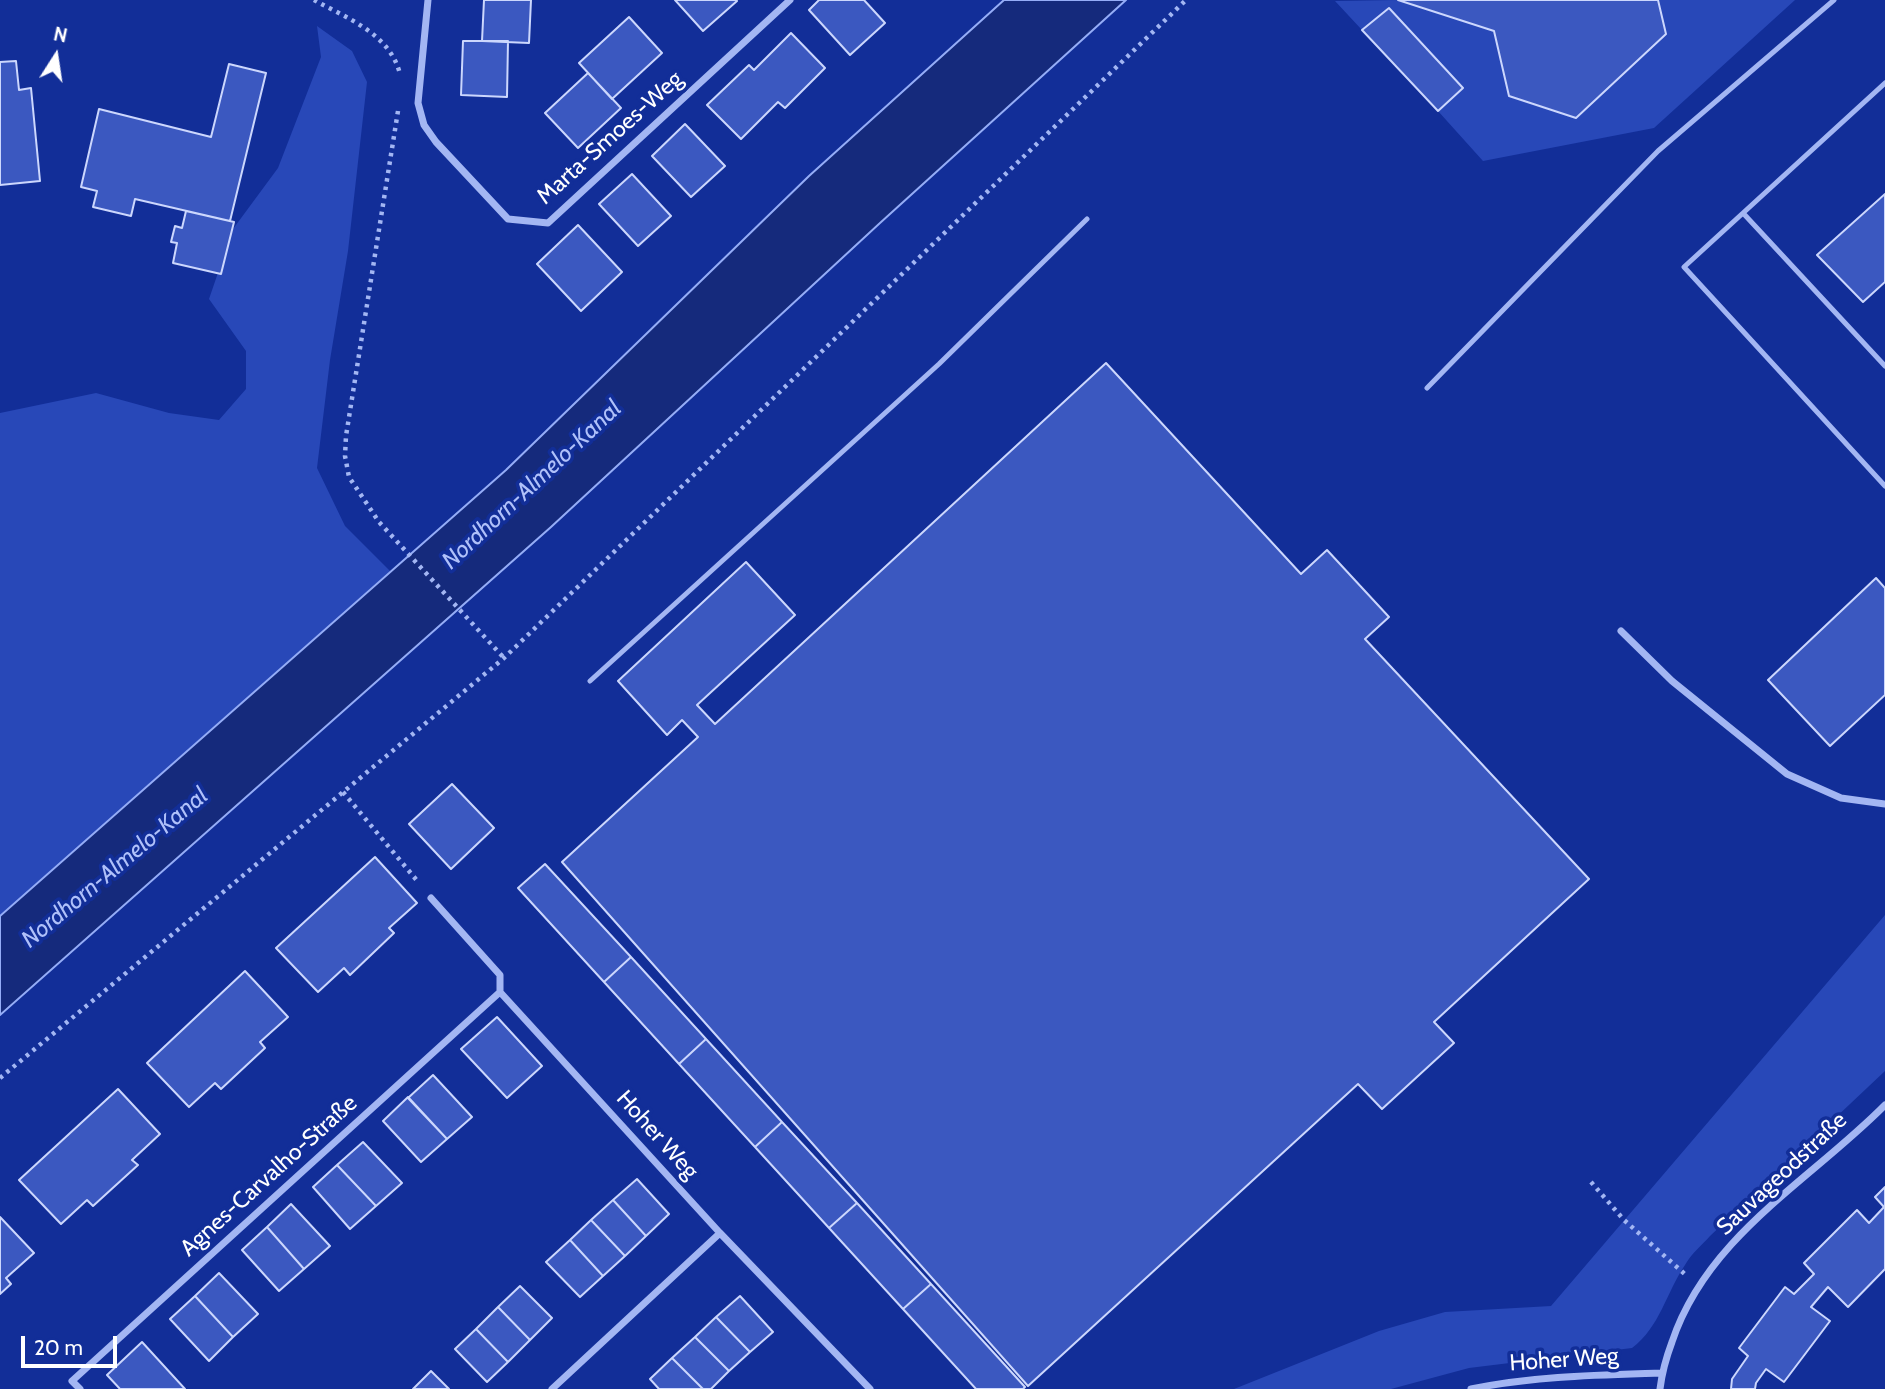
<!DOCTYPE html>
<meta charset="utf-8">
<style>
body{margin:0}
#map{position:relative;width:1885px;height:1389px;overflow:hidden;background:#122e98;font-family:Cabin,sans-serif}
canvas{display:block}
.north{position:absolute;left:21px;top:21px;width:70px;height:70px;-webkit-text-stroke:5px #122e98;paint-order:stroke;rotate:12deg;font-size:19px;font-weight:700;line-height:28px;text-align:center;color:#fff}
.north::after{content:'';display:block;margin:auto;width:24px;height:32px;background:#fff;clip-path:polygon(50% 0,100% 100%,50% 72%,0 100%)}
.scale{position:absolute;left:21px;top:1336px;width:96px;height:32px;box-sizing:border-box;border:4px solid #fff;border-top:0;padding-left:9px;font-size:21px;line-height:24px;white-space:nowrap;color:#fff;-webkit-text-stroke:5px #122e98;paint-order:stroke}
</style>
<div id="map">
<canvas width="1885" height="1389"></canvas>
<div class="north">N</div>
<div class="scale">20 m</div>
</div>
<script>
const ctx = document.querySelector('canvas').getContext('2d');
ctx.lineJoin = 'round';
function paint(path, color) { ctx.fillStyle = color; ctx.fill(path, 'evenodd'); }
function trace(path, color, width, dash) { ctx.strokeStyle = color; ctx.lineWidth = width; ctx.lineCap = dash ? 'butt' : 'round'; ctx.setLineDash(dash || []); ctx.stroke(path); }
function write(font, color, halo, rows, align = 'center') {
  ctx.font = font + ' Cabin,sans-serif'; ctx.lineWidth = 7; ctx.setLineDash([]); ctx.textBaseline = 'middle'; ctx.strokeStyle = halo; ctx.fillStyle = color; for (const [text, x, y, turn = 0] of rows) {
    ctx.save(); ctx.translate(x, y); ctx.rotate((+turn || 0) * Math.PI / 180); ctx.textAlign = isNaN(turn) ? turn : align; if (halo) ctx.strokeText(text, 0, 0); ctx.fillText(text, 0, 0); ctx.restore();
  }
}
const green = new Path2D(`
 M1398,0L1494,31L1509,96L1575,118L1666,34L1658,0H1795L1654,128L1483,161L1438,111L1463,88L1389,8L1362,30L1335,1Z
 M317,26L352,51L367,82L348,251L330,360L317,468L345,526L390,571L0,916V413L96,393L169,413L219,420L246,389V351L209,299L233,229L278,168L321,57Z
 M1885,915V1071L1710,1236C1702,1245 1691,1254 1685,1265C1666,1293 1660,1327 1632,1348L1469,1368L1391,1389H1234L1379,1331L1445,1312L1551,1306Z`);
const water = new Path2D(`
 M1004,0H1126L880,223L551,527L0,1015V916L506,470L809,176Z`);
const building = new Path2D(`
 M484,0H531L529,43L482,41Z
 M675,0H736L737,1L703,31Z
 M819,0H864L885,23L850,55L809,10Z
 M1398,0H1658L1666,34L1576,118L1509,96L1494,31Z
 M1389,8L1463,88L1438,111L1362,30Z
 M629,17L662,53L612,99L579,63Z
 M791,33L825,68L785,108L778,102L741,139L707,105L749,65L754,70Z
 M463,41H508L507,97L461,95Z
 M16,61L19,90L31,88L40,181L0,185V62Z
 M229,64L266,73L230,221L135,199L131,216L93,207L97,191L81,187L99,109L211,137Z
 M588,73L621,108L578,148L545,113Z
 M685,124L725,166L691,197L652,156Z
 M632,174L671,216L638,246L599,204Z
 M1885,194V282L1863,302L1817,255Z
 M186,211L234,222L221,274L173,263L177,243L171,242L175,226L182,228Z
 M578,225L622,272L581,311L537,264Z
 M1106,363L1301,574L1327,550L1389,617L1365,639L1589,879L1434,1022L1454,1043L1382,1109L1358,1084L1028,1386L562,862L698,737L682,720L667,735L618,681L746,562L795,615L697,705L715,724Z
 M1876,578L1885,588V695L1830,746L1768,680Z
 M452,784L494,828L451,869L409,824Z
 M375,857L417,903L389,928L394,933L350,975L344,968L318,992L276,948Z
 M545,864L631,957L604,982L518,888Z
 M631,957L706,1039L679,1064L604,982Z
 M245,971L288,1017L260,1042L265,1048L221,1089L215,1083L189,1107L147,1063Z
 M497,1017L542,1066L507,1098L461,1049Z
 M706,1039L782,1122L755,1147L679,1064Z
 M433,1075L472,1117L447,1139L408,1098Z
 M118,1089L160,1134L132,1160L138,1165L93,1206L87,1200L61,1224L19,1180Z
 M408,1097L447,1139L421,1162L383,1121Z
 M782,1122L857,1203L829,1228L755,1147Z
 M363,1142L402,1183L376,1206L337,1165Z
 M337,1165L376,1206L350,1229L313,1187Z
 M637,1179L669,1214L646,1236L613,1200Z
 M1885,1187V1269L1848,1307L1828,1287L1811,1307L1830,1321L1784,1382L1766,1369L1756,1383L1755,1389H1731L1732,1379L1748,1356L1739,1348L1785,1287L1794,1294L1814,1274L1804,1263L1857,1210L1869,1223L1884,1207L1875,1197Z
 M613,1200L646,1236L625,1256L591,1220Z
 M857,1203L931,1284L903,1309L829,1228Z
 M291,1204L330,1246L304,1269L267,1227Z
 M0,1217L34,1253L6,1278L11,1284L0,1294Z
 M591,1220L625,1256L603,1276L570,1240Z
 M267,1227L304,1269L279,1291L242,1250Z
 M570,1240L603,1276L580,1297L546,1262Z
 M219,1273L258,1314L233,1337L195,1296Z
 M931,1284L1025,1387L1023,1389H976L903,1309Z
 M520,1286L552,1318L530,1340L498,1307Z
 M195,1296L233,1337L209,1361L170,1319Z
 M740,1296L773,1332L750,1352L716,1317Z
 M498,1307L530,1340L508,1362L476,1329Z
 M716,1317L750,1352L729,1371L695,1337Z
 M476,1329L508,1362L487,1382L455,1349Z
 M695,1337L729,1371L711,1389H703L672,1358Z
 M142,1342L185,1389H120L107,1375Z
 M672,1358L703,1389H659L650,1379Z
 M431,1371L449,1389H413Z`);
const path = new Path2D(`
 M314,0C347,18 390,34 400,74
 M398,111L346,436L345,456L349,477L379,522L504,658
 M343,792L419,883
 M0,1078L504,658L1186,0
 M1591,1182L1624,1220L1687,1276`);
const service = new Path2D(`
 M1885,83L1684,267L1885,486
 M1743,213L1885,366
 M1427,388L1658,151L1834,0
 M590,681L939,364L1087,219`);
const minor = new Path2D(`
 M428,0L418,103L424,125L436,142L508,219L548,223L790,0
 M1621,631L1672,681L1787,774L1841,798L1885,804
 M431,898L500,975V992L720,1233L870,1389
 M80,1389L72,1381L500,992
 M552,1389L720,1233
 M1471,1389C1533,1376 1599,1375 1661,1373
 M1660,1389C1662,1372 1666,1358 1672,1342C1707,1236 1811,1180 1885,1105`);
const streetNames = [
 ["Marta-Smoes-Weg",610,138,-42],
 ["Hoher Weg",657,1135,48],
 ["Sauvageodstraße",1782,1174,-43],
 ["Agnes-Carvalho-Straße",269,1176,-42],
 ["Hoher Weg",1564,1360,-4]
];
const waterNames = [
 ["Nordhorn-Almelo-Kanal",532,485,-43],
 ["Nordhorn-Almelo-Kanal",115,868,-40]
];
paint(green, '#2848b8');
paint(water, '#152a7c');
trace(water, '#95adf7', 2);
paint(building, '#3b58c0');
trace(building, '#ccd7fd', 2);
trace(path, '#a3b6f3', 4.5, [3.5, 5]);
trace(service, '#a3b6f3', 5);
trace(minor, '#a3b6f3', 7);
write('23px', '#fff', '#122e98', streetNames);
write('italic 24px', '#b0c1fa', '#122e98', waterNames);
</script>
